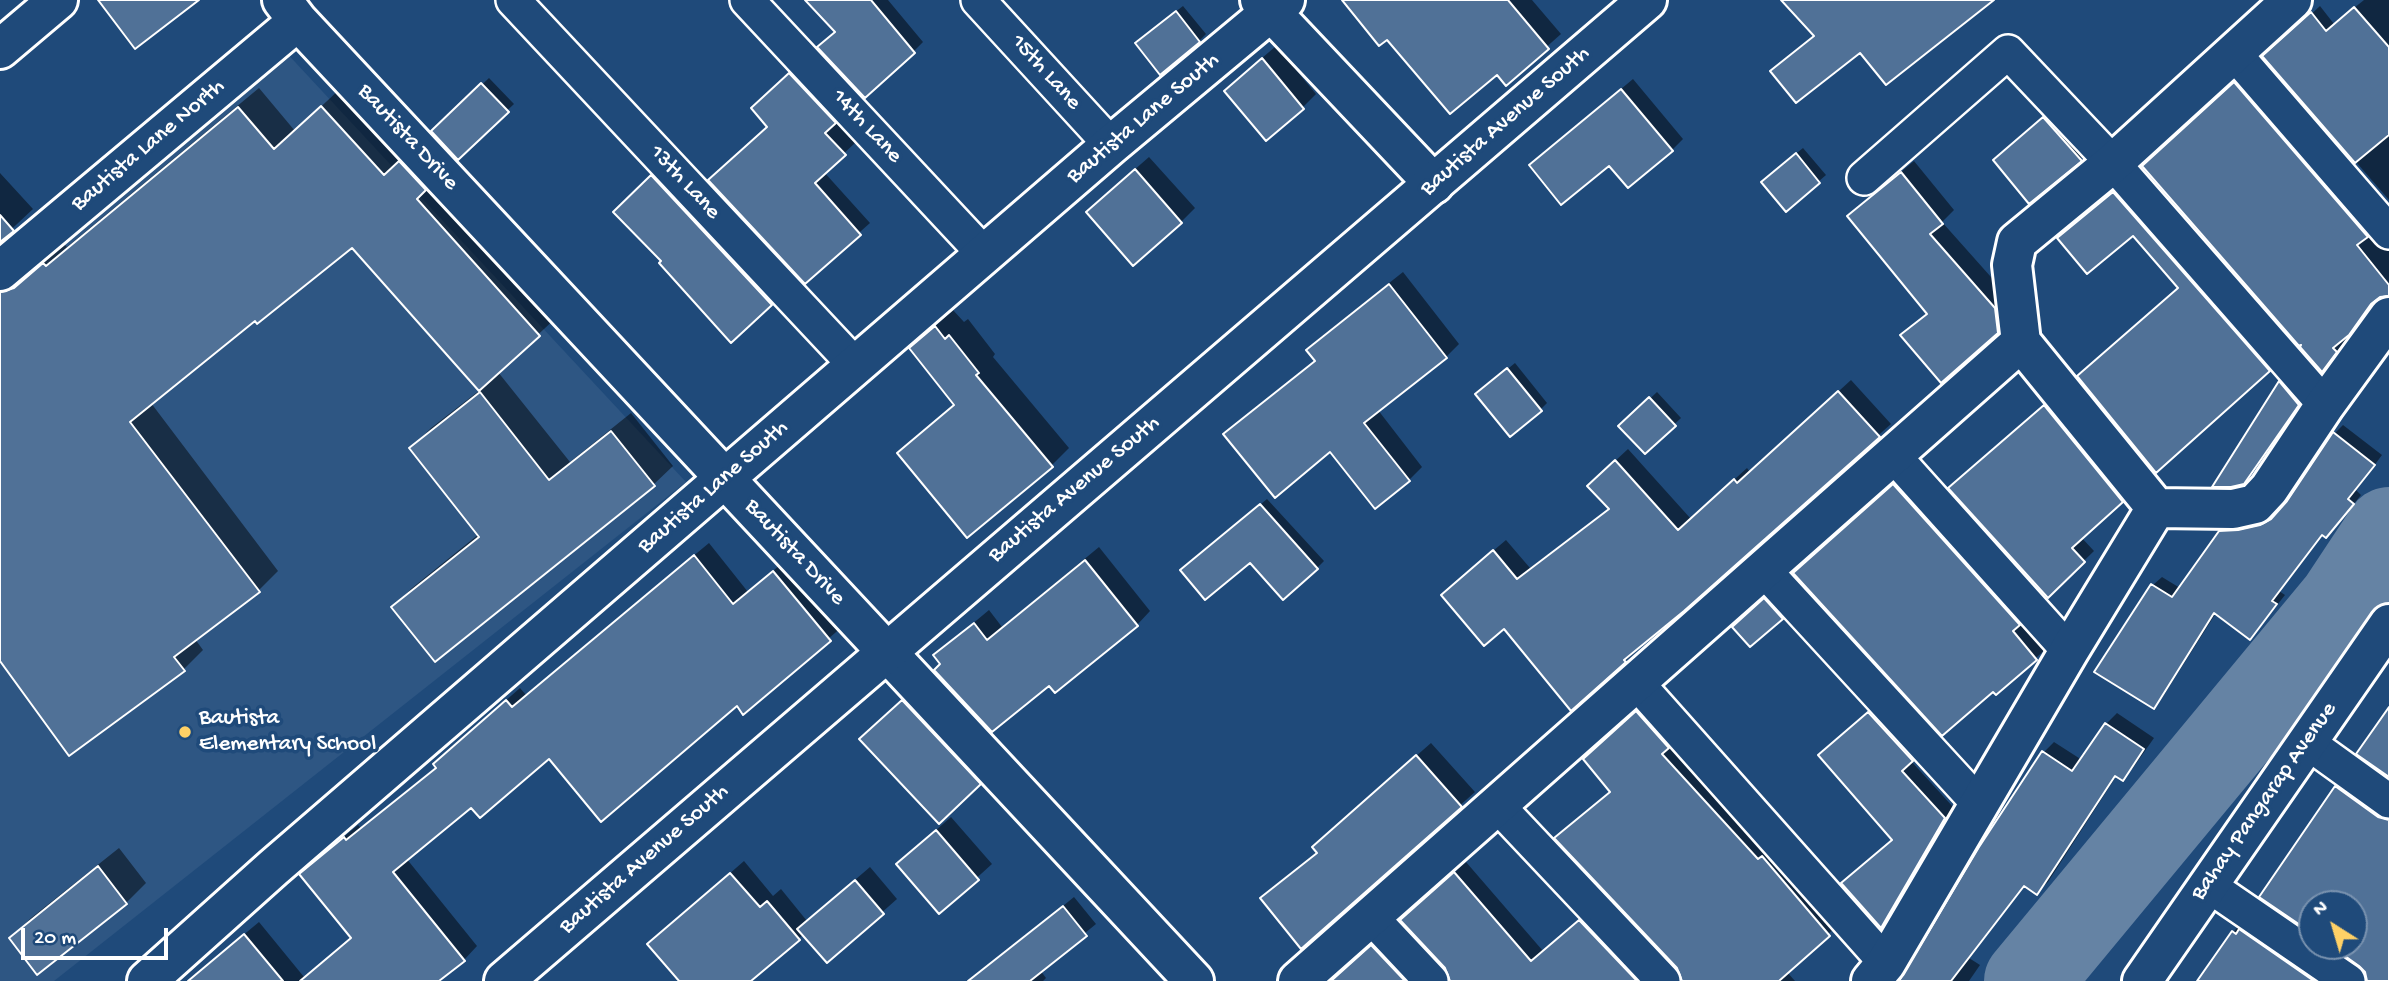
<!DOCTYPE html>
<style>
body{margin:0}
#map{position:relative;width:2389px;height:981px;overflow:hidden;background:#1f4a7a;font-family:"Gochi Hand",sans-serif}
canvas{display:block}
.north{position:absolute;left:2298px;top:890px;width:70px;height:70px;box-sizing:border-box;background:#1f4a7a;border:2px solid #7992af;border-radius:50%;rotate:323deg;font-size:19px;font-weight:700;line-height:28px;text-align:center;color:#fff}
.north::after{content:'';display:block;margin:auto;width:24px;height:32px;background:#ffd166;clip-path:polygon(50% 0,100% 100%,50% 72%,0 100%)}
.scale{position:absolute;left:21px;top:928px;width:147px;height:32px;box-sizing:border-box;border:4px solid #fff;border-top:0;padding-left:9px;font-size:21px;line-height:24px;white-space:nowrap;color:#fff;-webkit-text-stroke:5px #1f4a7a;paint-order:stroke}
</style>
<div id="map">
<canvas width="2389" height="981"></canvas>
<div class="north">N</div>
<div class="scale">20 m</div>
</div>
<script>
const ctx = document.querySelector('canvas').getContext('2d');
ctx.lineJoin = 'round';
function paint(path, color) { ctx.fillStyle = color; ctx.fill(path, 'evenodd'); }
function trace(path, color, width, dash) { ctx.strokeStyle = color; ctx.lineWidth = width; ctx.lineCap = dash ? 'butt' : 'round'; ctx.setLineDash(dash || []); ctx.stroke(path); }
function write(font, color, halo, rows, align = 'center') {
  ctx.font = font + ' "Gochi Hand",sans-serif'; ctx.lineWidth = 7; ctx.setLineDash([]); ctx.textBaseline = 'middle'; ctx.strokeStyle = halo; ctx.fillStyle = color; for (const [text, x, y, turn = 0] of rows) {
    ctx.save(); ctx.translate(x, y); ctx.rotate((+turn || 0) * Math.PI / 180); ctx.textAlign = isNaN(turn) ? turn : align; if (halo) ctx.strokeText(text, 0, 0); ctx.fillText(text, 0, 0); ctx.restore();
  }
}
const built = new Path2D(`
 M282,48L686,482L54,981H0V279Z`);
const shadow = new Path2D(`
 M807,0H888L923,42L913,52L837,31Z
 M1344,0H1532L1561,34L1506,83L1497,73L1387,37Z
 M2364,0H2389V200L2265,57L2320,6L2334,24Z
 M1183,6L1206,34L1199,41L1144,36Z
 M1276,46L1316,94L1302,108L1240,77Z
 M800,64L845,112L835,122L855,143L824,172L870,223L805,281L764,97Z
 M2243,76L2389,242V294L2380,295L2376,299L2329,362L2152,159Z
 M489,78L514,104L458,157L433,131Z
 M1633,79L1683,139L1672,150L1610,164L1543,154Z
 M342,87L559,315L498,372L570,462L631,413L673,466L653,485L393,607L412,588L479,534L411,448L431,428L480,390L352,246L255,319L151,403L278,571L258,591L195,639L203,650L183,670L0,658V259L26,273L36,268L64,244L67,247L259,88L295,131Z
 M2058,105L2094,145L2080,159L1995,160Z
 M1803,148L1826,175L1786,210L1770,175Z
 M1149,157L1195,208L1181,222L1102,198Z
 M1914,161L1954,210L1942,222L2007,295L2010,319L1997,332L1903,335L1928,312L1849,216Z
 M663,166L781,293L731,340L664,261L615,212Z
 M0,173L33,209L0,240Z
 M2124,183L2279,360L2269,370L2179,287L2133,233L2059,238Z
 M1403,272L1459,344L1446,357L1378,410L1422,467L1409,480L1330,450L1226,434L1239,421L1316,360L1308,350L1321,337Z
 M953,310L964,322L968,319L995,354L993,357L1069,448L1051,466L899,453L955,404L911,348Z
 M1515,363L1547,403L1540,410L1484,388Z
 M2286,376L2305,397L2250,475L2280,382Z
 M1851,380L1891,424L1625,661L1504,627L1455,583L1506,540L1530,568L1610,508L1601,474L1628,449L1691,519L1747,468L1750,472Z
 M1657,392L1681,418L1645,452L1621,426Z
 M2055,396L2132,491L2081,537L2094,551L2048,596L1961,478Z
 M2343,425L2382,455L2356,490L2361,495L2335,527L2323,534L2279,591L2285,595L2258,629L2250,638L2216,613L2162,698L2154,706L2153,585L2162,577L2180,588L2220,532L2229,523L2248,522L2270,517L2280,512L2335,433Z
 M1904,476L2046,649L1996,693L1805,563Z
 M1267,499L1324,561L1317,568L1250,561L1189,564Z
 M709,543L748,592L787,559L843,626L744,712L737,704L549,756L472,806L406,858L477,946L464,960L437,981H188L259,922L304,977L353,937L315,861L358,825L361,828L437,767L448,751L520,688L526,695Z
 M1099,547L1150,611L1137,625L1049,684L942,664L935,655L989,610L1002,627Z
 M1772,593L1788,611L1782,618L1741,620Z
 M917,687L993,769L979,783L876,725Z
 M1648,702L1839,924L1787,972L1795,981H1683L1596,748Z
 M1879,704L1922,750L1911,761L1954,808L1890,916L1881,926L1894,839L1830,745Z
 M2117,713L2154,738L2133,768L2122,779L2117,775L2048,882L2036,893L2025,885L1969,958L1980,965L1969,981H1901L2043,753L2054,742L2082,760L2106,724Z
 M1431,743L1475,792L1302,946L1263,898L1318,851L1328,833Z
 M2350,773L2389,801V981H2369L2367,973L2361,964L2334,946H2354V904H2312V931L2262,896L2336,787Z
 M951,817L992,864L939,912L912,851Z
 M119,848L146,883L126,903L38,972L11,938L31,918Z
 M744,861L773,896L781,889L807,921L870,867L897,899L827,961L804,934L748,981H682L649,944Z
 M1466,862L1543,951L1591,910L1658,981H1451V976L1414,909Z
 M1074,897L1096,924L1040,970L1046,978L1043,981H971Z
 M2247,918L2348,981H2199L2233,932Z
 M1383,936L1426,981H1332Z`);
const river = new Path2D(`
 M2028,981L2342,602L2389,531`);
const building = new Path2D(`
 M98,0H199L135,49Z
 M805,0H871L915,53L865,98L817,47L835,32Z
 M1342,0H1508L1549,49L1506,86L1497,75L1450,114L1387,40L1379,46Z
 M1781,0H1994L1886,85L1860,53L1796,103L1770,71L1814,36Z
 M2354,7L2389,47V135L2355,163L2262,56L2311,12L2326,31Z
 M1176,11L1200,42L1160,75L1135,43Z
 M1262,58L1304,109L1266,141L1224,91Z
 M789,73L836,123L825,133L846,155L815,183L861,235L805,284L708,180L767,127L751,108Z
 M2234,82L2368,237L2357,245L2389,285V296L2380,297L2371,304L2349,335L2333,348L2337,352L2322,372L2300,347L2301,345L2299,346L2142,166Z
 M481,83L509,112L458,160L431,131Z
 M1621,89L1673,151L1628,188L1609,166L1561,205L1529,165Z
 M321,106L384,175L399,161L426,190L417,199L540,336L479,391L352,248L257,324L255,321L130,422L260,592L174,657L185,671L69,756L0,661V292L14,288L43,263L46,266L238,107L274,149Z
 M2043,117L2082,161L2029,204L1993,160Z
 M1796,153L1820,183L1786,212L1761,182Z
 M1135,169L1182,223L1133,266L1086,212Z
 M1901,172L1943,224L1930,234L1995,308L1998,333L1941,383L1900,335L1927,314L1847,216Z
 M651,175L772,305L731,343L659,263L661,261L613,212Z
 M2113,192L2270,371L2156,473L2077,376L2178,288L2133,236L2087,274L2057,238Z
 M0,215L14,231L0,242Z
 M1389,284L1447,358L1364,423L1410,481L1375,509L1330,452L1275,498L1223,434L1315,361L1306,350Z
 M935,326L945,339L949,335L979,373L976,375L1053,467L967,538L897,453L954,405L909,348Z
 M1507,368L1542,411L1510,437L1475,394Z
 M2279,381L2299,405L2244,484L2231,487H2212Z
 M1838,391L1880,437L1684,611L1624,660L1626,662L1571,711L1504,629L1484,646L1441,595L1493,550L1517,579L1609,509L1587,486L1615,460L1678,530L1734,479L1737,483Z
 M480,392L549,480L611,431L655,486L435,662L391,607L479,537L409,448Z
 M1649,397L1676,426L1645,454L1618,426Z
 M2044,405L2123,502L2072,548L2085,562L2048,598L1948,488Z
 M2333,432L2375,465L2348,499L2354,504L2326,538L2322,535L2272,601L2277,604L2250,640L2214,613L2154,709L2094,672L2151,584L2172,597L2219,531L2238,530L2260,525L2271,519L2287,501Z
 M1893,484L2020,625L2013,631L2037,660L1996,695L1993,692L1942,736L1793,573Z
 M1260,504L1318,569L1283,600L1250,563L1205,600L1180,570Z
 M694,555L733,604L773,571L831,641L743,715L737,706L601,822L549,759L480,818L471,808L393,872L465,961L439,981H300L351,938L299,874L344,837L346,840L436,768L433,764L506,700L512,707Z
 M1085,560L1138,626L1055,693L1049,686L992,732L934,670L940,664L933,655L974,623L987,640Z
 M1764,598L1783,619L1750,647L1732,627Z
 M902,700L981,784L939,824L859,739Z
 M2389,707V777L2356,754Z
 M1636,711L1669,748L1662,754L1758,859L1762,856L1830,936L1779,981H1682L1677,968L1554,838L1610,792L1583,759Z
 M1868,712L1913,761L1902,771L1945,818L1881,928L1841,883L1892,840L1818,755Z
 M2105,723L2144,749L2123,781L2115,776L2037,895L2024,886L1951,981H1899L1979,847L2042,751L2072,771Z
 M1416,755L1462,807L1301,949L1260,898L1317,853L1312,847Z
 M2335,786L2378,817L2389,820V981H2367L2365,972L2359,966L2331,946H2354V904H2312V933L2259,897Z
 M936,830L979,880L939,914L896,864Z
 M98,866L127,904L37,975L9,938Z
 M1454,872L1531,961L1579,920L1637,981H1450L1445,968L1400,920Z
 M730,873L760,907L767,901L800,940L751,981H679L647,944Z
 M855,880L884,914L827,963L797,929Z
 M1063,906L1087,936L1030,981H968Z
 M2239,929L2314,981H2197L2232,931L2236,934Z
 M244,934L283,981H188Z
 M1371,945L1405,981H1331Z`);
const pedestrian = new Path2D(`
 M513,0L856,366
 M747,0L985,255
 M978,0L1111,145
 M2234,53L2389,232
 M1864,178L2008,52L2113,163L2325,405
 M1893,455L2069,651
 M1764,570L1980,805
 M1636,682L1886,963
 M2307,742L2389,801
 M1497,805L1663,981
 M2208,885L2348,981
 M1371,917L1431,981`);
const minor = new Path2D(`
 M282,0L298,21L1194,981
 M1260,0L1434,184
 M0,49L58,0
 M0,271L298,21
 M2156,508L2233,509L2255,504L2269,489L2325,405L2389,317
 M147,981L273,868L1111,145L1285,0
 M1298,981L2021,342L2012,265L2017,242L2113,163L2292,0
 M1871,981L1886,963L2069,651L2156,508L2021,342
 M2142,981L2389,624`);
const tertiary = new Path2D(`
 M504,981L1647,0`);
const markers = [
 [185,732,7,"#ffd166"]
];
const streetNames = [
 ["15th Lane",1045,73,48],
 ["Bautista Lane South",1144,119,-40],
 ["Bautista Avenue South",1506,122,-41],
 ["14th Lane",866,127,47],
 ["Bautista Drive",407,138,47],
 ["Bautista Lane North",149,146,-40],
 ["13th Lane",684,183,47],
 ["Bautista Lane South",714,488,-41],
 ["Bautista Avenue South",1075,490,-40],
 ["Bautista Drive",794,553,47],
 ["Bahay Pangarap Avenue",2265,802,-55],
 ["Bautista Avenue South",645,860,-41]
];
const poiNames = [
 ["Bautista",199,719],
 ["Elementary School",199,745]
];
paint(built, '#2e5683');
paint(shadow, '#0007');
trace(river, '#6583a4', 88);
paint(building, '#507197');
trace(building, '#fff', 2);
trace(pedestrian, '#fff', 38);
trace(minor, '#fff', 44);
trace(tertiary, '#fff', 44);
trace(pedestrian, '#1f4a7a', 33);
trace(minor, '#1f4a7a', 38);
trace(tertiary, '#1f4a7a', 38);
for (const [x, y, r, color] of markers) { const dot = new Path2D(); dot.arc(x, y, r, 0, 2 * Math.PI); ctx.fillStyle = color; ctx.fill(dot); trace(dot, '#1f4a7a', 2.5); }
write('23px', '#fff', '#1f4a7a', streetNames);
write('23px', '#fff', '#1f4a7a', poiNames, 'left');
</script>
